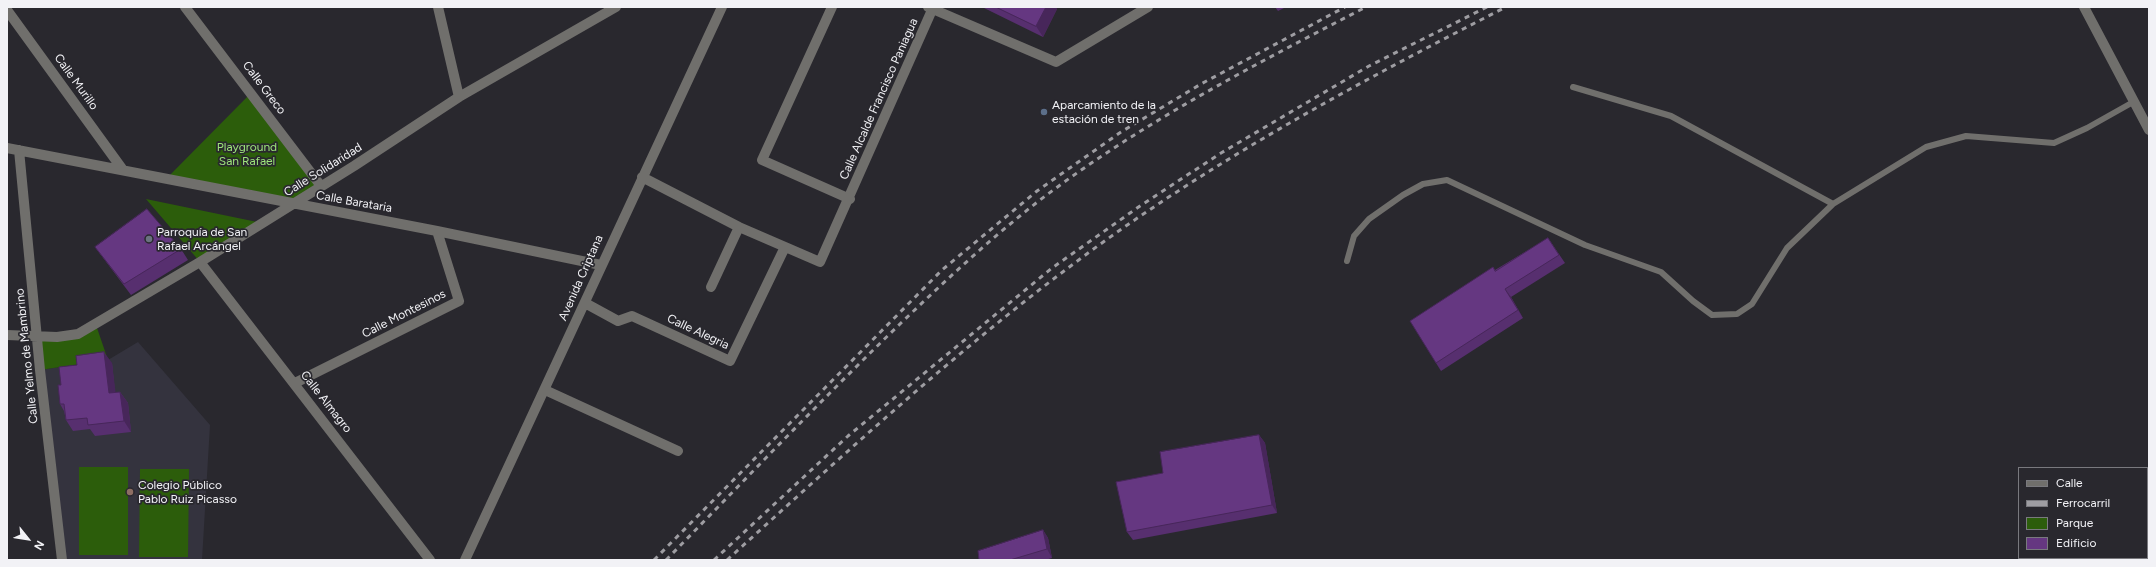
<!DOCTYPE html>
<meta charset="utf-8">
<style>
body{margin:0}
#map{position:relative;width:2156px;height:567px;overflow:hidden;background:#29282e;font-family:Figtree,sans-serif}
canvas{display:block}
.frame{position:absolute;inset:0;border:8px solid #f2f2f6;pointer-events:none}
.legend{position:absolute;left:2018px;top:467px;width:130px;height:92px;box-sizing:border-box;background:#29282e;border:1px solid #79797e;margin:0;padding:5px 7px;list-style:none;font-size:12px;color:#f2f2f6}
.legend li{display:flex;align-items:center;gap:8px;height:20px}
.legend b{width:20px;border:1px solid #79797e}
.north{position:absolute;left:8px;top:519px;width:40px;height:40px;-webkit-text-stroke:3px #29282e;paint-order:stroke;rotate:120deg;font-size:11px;font-weight:700;line-height:16px;text-align:center;color:#f2f2f6}
.north::after{content:'';display:block;margin:auto;width:14px;height:18px;background:#f2f2f6;clip-path:polygon(50% 0,100% 100%,50% 72%,0 100%)}
</style>
<div id="map">
<canvas width="2156" height="567"></canvas>
<div class="frame"></div>
<ul class="legend">
<li><b style="height:5px;background:#706f6c"></b>Calle</li>
<li><b style="height:5px;background:#9e9da2"></b>Ferrocarril</li>
<li><b style="height:11px;background:#2c5d0b"></b>Parque</li>
<li><b style="height:11px;background:#653781"></b>Edificio</li>
</ul>
<div class="north">N</div>
</div>
<script>
const ctx = document.querySelector('canvas').getContext('2d');
ctx.lineJoin = 'round';
function paint(path, color) { ctx.fillStyle = color; ctx.fill(path, 'evenodd'); }
function trace(path, color, width, dash) { ctx.strokeStyle = color; ctx.lineWidth = width; ctx.lineCap = dash ? 'butt' : 'round'; ctx.setLineDash(dash || []); ctx.stroke(path); }
function write(font, color, halo, rows, align = 'center') {
  ctx.font = font + ' Figtree,sans-serif'; ctx.lineWidth = 3.5; ctx.setLineDash([]); ctx.textBaseline = 'middle'; ctx.strokeStyle = halo; ctx.fillStyle = color; for (const [text, x, y, turn = 0] of rows) {
    ctx.save(); ctx.translate(x, y); ctx.rotate((+turn || 0) * Math.PI / 180); ctx.textAlign = isNaN(turn) ? turn : align; if (halo) ctx.strokeText(text, 0, 0); ctx.fillText(text, 0, 0); ctx.restore();
  }
}
const built = new Path2D(`
 M138,342L210,425L202,560H62L40,370L108,360Z`);
const green = new Path2D(`
 M251,93L321,186L292,204L166,179Z
 M146,199L262,223L200,262Z
 M96,325L108,360L40,370L38,337H57Z
 M79,467H128V555H79Z
 M140,469H189L188,557H139Z`);
const lane = new Path2D(`
 M1573,87L1671,116L1833,204
 M1347,261L1354,236L1369,219L1403,195L1423,184L1447,180L1585,245L1661,272L1693,301L1712,315L1737,314L1752,304L1787,248L1833,204L1926,147L1966,136L2054,143L2087,128L2135,101`);
const street = new Path2D(`
 M185,7L321,186
 M438,7L459,97
 M832,7L762,160L850,199
 M928,7L1056,62L1148,7
 M2084,7L2149,130
 M7,10L123,170
 M7,148L437,231L601,265
 M19,150L40,370L62,560
 M642,177L739,227L820,262L932,10
 M200,262L430,560
 M711,287L739,227
 M585,303L618,321L632,316L730,361L785,247
 M7,335L57,337L78,334L200,262L354,166L459,97L616,7
 M295,383L459,301L437,231
 M545,390L678,451
 M465,560C552,376 636,191 722,7`);
const rail = new Path2D(`
 M654,560L942,270L1037,191L1121,132L1201,84L1345,7
 M666,560C744,481 821,400 901,323C946,280 991,238 1040,200C1141,123 1254,65 1366,7
 M714,560L848,436L1052,268L1140,206L1221,153L1369,66L1487,7
 M727,560C850,449 971,337 1106,240C1232,150 1369,77 1506,7`);
const wall = new Path2D(`
 M982,7H1055L1057,9L1043,37Z
 M1275,7H1286L1278,11Z
 M1548,238L1565,263L1511,297L1523,318L1441,371L1436,363L1493,267L1495,270Z
 M95,247L181,249L188,260L131,295Z
 M112,363L115,392H120L128,403L131,432L95,436L90,429L73,431L66,420L64,411L60,404L61,385L77,365Z
 M1259,435L1265,443L1277,513L1133,540L1127,532L1163,473Z
 M1043,530L1048,538L1052,558L1045,560H979Z`);
const shadedWall = new Path2D(`
 M1046,7H1055L1057,9L1043,37L1036,26Z
 M1505,289L1511,297L1523,318L1518,310Z
 M104,352L112,363L117,404L109,393Z
 M120,392L128,403L131,432L124,421Z
 M1259,435L1265,443L1277,513L1272,505Z
 M1043,530L1048,538L1052,558L1047,549Z`);
const building = new Path2D(`
 M996,7H1046L1036,26Z
 M147,209L181,249L124,284L95,247Z
 M1548,238L1559,255L1505,289L1518,310L1436,363L1410,321L1493,267L1495,271Z
 M104,352L109,393L120,392L124,421L88,425L87,418L66,420L64,404H60L58,385H61L59,367L77,365L76,356Z
 M1259,435L1272,505L1127,532L1116,482L1163,473L1160,452Z
 M1043,530L1047,549L1010,560H979L978,551Z`);
const markers = [
 [1044,112,4,"#5c6f8a"],
 [149,239,4,"#6b7280"],
 [130,492,4,"#8d6e63"]
];
const streetNames = [
 ["Calle Murillo",76,82,54],
 ["Calle Greco",264,88,53],
 ["Calle Alcalde Francisco Paniagua",879,99,-66],
 ["Calle Solidaridad",323,170,-32],
 ["Calle Barataria",354,202,10],
 ["Avenida Criptana",581,278,-66],
 ["Calle Montesinos",404,314,-27],
 ["Calle Alegria",698,332,25],
 ["Calle Yelmo de Mambrino",27,356,-96],
 ["Calle Almagro",326,402,52]
];
const poiNames = [
 ["Aparcamiento de la",1052,105],
 ["estación de tren",1052,119],
 ["Parroquía de San",157,232],
 ["Rafael Arcángel",157,246],
 ["Colegio Público",138,485],
 ["Pablo Ruiz Picasso",138,499]
];
const parkNames = [
 ["Playground",247,147],
 ["San Rafael",247,161]
];
paint(built, '#34333e');
paint(green, '#2c5d0b');
trace(lane, '#706f6c', 6);
trace(street, '#706f6c', 10);
trace(rail, '#9e9da2', 3, [5, 5]);
paint(wall, '#572f6f');
paint(shadedWall, '#47265a');
paint(building, '#653781');
trace(building, '#47265a', 1);
for (const [x, y, r, color] of markers) { const dot = new Path2D(); dot.arc(x, y, r, 0, 2 * Math.PI); ctx.fillStyle = color; ctx.fill(dot); trace(dot, '#29282e', 1.5); }
write('12px', '#f2f2f6', '#29282e', streetNames);
write('12px', '#f2f2f6', '#29282e', poiNames, 'left');
write('12px', '#9ee57c', '#29282e', parkNames);
</script>
